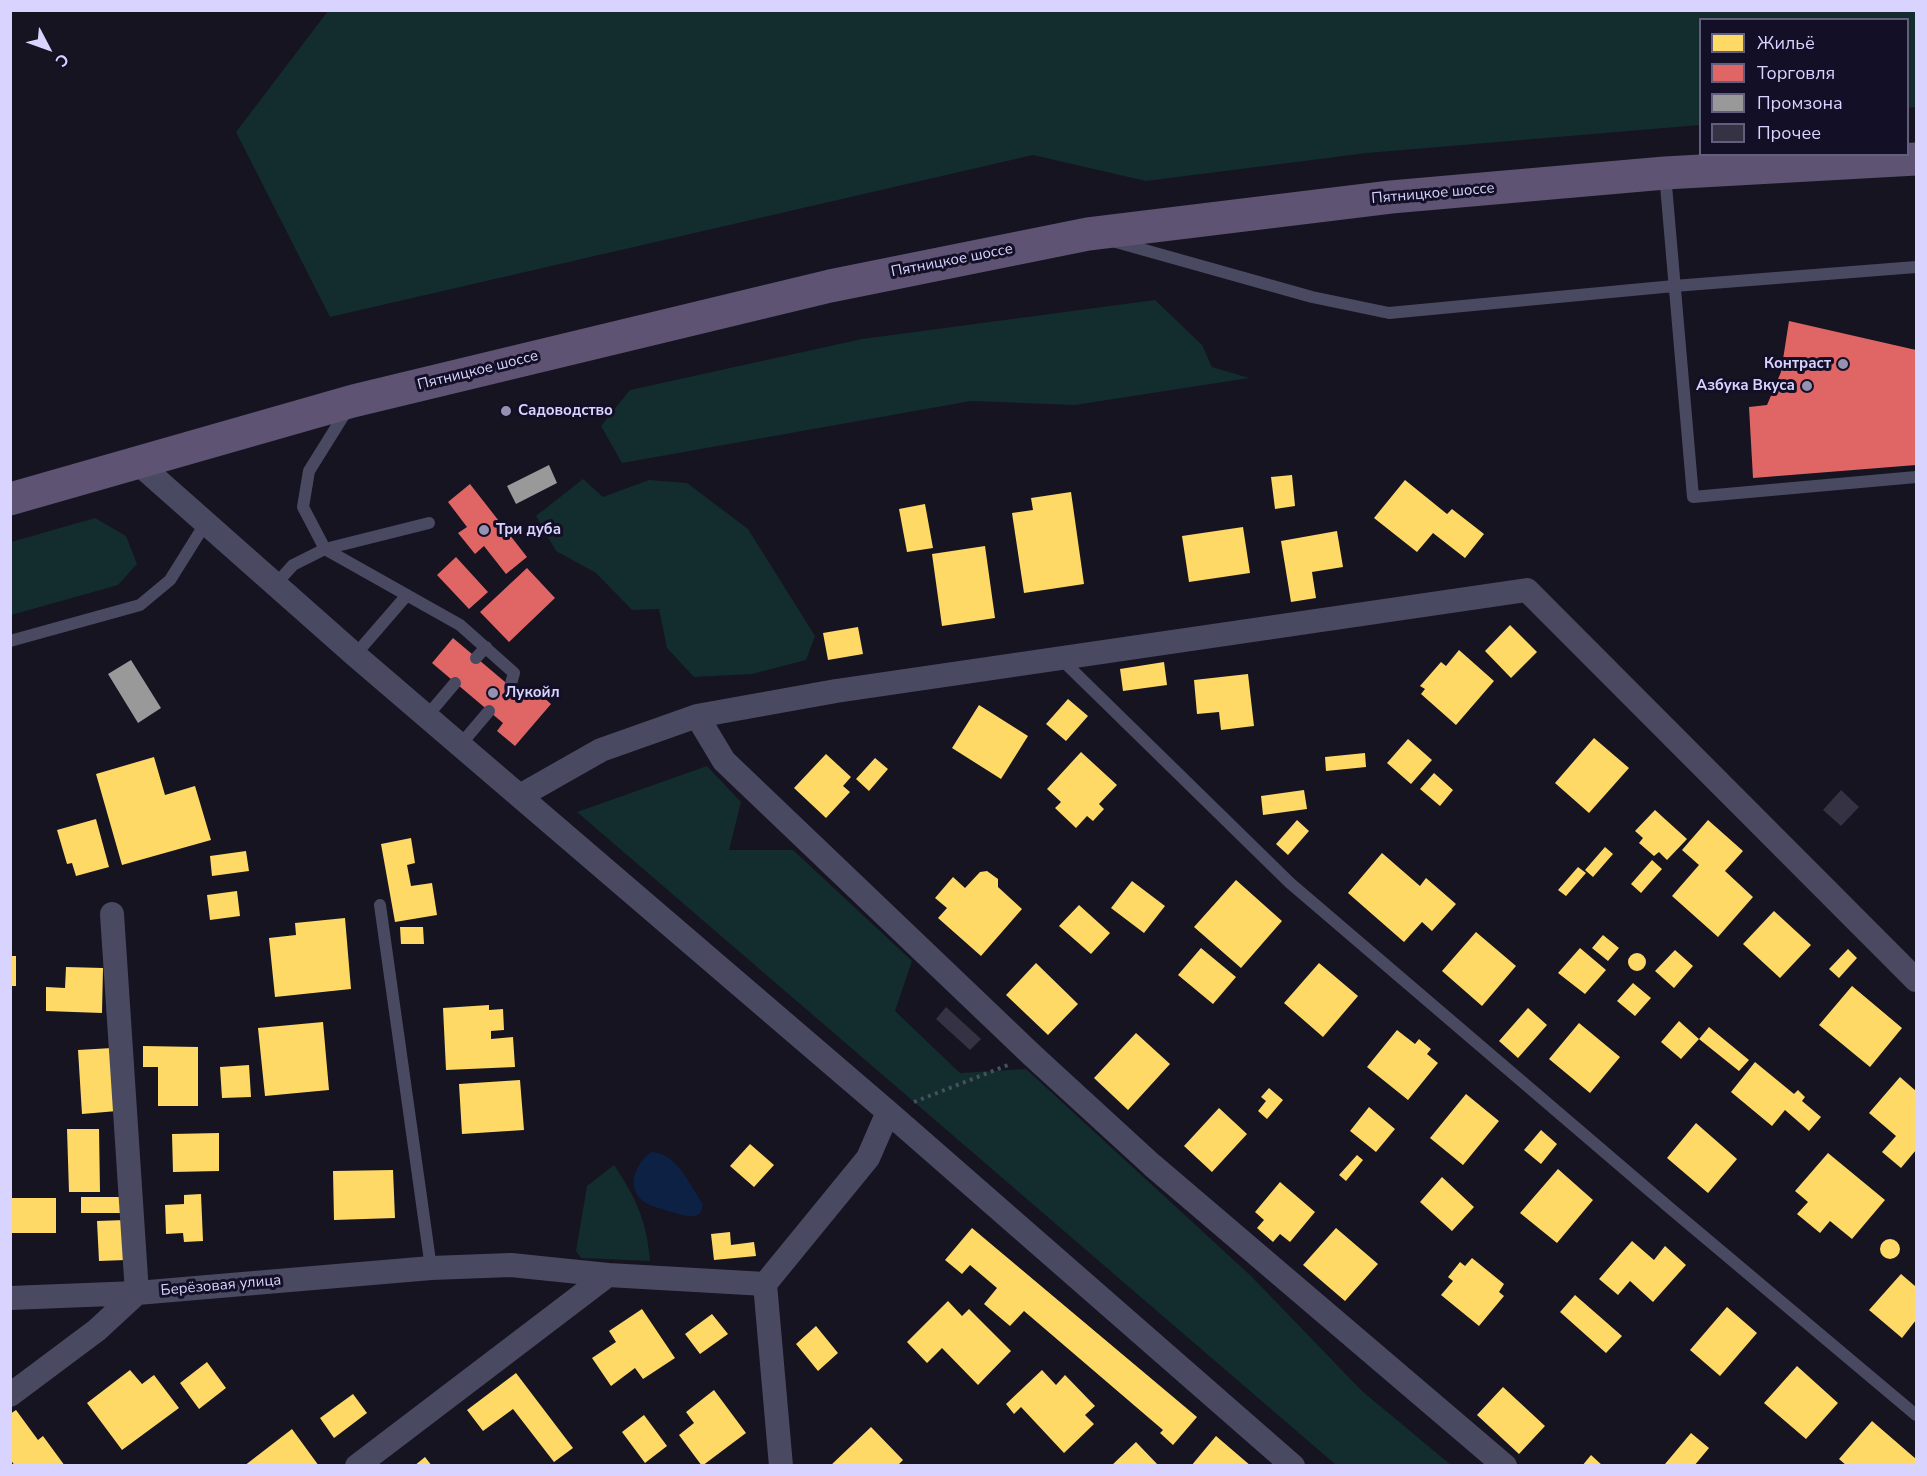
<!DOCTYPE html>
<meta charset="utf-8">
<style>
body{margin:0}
#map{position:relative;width:1927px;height:1476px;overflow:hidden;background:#161421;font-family:"Nunito Sans",sans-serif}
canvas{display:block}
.frame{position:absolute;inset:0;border:12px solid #d9d4ff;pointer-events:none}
.legend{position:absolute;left:1699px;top:18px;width:210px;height:138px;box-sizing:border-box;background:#130f26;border:2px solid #625e7d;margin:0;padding:8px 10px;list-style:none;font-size:18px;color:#d9d4ff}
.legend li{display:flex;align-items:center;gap:12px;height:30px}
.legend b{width:30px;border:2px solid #625e7d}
.north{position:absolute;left:18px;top:18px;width:60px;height:60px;-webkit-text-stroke:4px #130f26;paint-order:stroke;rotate:131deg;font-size:16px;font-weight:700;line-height:24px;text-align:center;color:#d9d4ff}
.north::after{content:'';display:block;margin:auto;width:21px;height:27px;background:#d9d4ff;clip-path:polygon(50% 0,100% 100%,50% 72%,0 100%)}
</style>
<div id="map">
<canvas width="1927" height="1476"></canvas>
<div class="frame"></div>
<ul class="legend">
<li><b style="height:16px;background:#ffd966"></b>Жильё</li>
<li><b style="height:16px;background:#e06666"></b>Торговля</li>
<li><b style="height:16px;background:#999"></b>Промзона</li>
<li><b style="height:16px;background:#343243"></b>Прочее</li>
</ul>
<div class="north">С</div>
</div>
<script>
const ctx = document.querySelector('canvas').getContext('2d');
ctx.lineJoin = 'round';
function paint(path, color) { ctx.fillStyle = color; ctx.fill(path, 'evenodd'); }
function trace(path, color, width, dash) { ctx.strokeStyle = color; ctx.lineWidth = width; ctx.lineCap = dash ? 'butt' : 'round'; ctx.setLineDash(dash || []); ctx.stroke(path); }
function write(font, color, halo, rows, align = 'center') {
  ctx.font = font + ' "Nunito Sans",sans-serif'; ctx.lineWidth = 6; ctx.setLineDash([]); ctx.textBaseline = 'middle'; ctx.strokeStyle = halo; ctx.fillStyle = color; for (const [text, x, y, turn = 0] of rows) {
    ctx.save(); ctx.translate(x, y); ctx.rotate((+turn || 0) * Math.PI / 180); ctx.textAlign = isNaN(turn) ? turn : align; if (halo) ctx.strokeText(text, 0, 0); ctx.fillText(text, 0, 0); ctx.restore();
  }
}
const green = new Path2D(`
 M328,11H1916V107L1908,108V20H1700V125L1367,153L1146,181L1033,155L330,317L236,132Z
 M1155,300L1202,345L1212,367L1249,378L1075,405L971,401L622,463L601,426L630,390L862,339Z
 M583,479L603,497L649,480L687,483L748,529L815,636L806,660L752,674L694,677L667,648L659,609L632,610L596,573L556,551L536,516Z
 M95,518L126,536L137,564L118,585L11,615V542Z
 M707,766L741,802L729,850H793L912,961L895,1011L960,1073L1026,1069L1251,1276L1362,1391L1451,1465H1336L577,812Z
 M614,1165C636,1198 647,1221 650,1261L581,1258L576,1251L587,1186Z`);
const water = new Path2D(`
 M651,1152C677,1153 690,1185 703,1205L700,1214C688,1219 680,1214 668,1211C661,1208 652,1207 646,1203C624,1190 635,1164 651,1152Z`);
const homes = new Path2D(`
 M1292,475L1295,506L1275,509L1271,477Z
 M1405,480L1447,514L1452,509L1484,534L1465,558L1433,533L1417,552L1374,518Z
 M1071,492L1084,584L1024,593L1012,513L1033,510L1031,498Z
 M925,504L933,548L907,552L899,509Z
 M1243,527L1250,573L1189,582L1182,536Z
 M1337,531L1343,567L1312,572L1316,598L1291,602L1281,541Z
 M985,546L995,618L942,626L932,554Z
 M1510,625L1537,652L1511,678L1485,651Z
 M858,627L863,654L828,660L823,633Z
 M1459,650L1494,681L1456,725L1421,694L1425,689L1420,686L1441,662L1446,666Z
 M1164,662L1167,685L1123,691L1120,669Z
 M1248,674L1254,726L1221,730L1219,712L1197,714L1194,680Z
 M1068,699L1088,716L1066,741L1046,724Z
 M979,705L1028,736L1001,779L952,748Z
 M1594,738L1629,768L1589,813L1555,783Z
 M1408,739L1432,760L1411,784L1387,763Z
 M1081,752L1117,785L1099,804L1104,809L1093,821L1087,816L1076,828L1055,808L1061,802L1047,789Z
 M1365,753L1366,767L1326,771L1325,757Z
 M826,754L851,777L843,786L850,792L826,818L794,788Z
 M154,757L165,795L195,786L211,840L122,865L96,774Z
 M875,758L888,769L869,791L856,779Z
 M1434,773L1453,790L1440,806L1420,789Z
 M1304,790L1307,809L1263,815L1261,796Z
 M1655,810L1687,839L1667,860L1659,852L1654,856L1639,843L1643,838L1635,831Z
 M96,819L109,867L76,876L72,863L67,864L57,830Z
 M1297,820L1309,831L1288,855L1276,844Z
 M1708,820L1743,851L1725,871L1753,897L1718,937L1672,896L1699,865L1682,850Z
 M411,838L415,863L407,865L411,886L432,883L437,915L395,922L381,844Z
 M1605,847L1613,854L1593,877L1585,870Z
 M246,851L249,871L212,876L210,856Z
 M1382,853L1420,886L1426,878L1456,904L1432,931L1422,922L1404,942L1348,893Z
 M1652,860L1662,869L1641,893L1631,884Z
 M1578,867L1586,873L1566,896L1558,890Z
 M987,871L998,879V887L1022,909L981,956L938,918L947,908L935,898L953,877L965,888L980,872Z
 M1236,880L1282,921L1241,968L1194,927Z
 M1132,881L1165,906L1144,933L1111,908Z
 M237,891L240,916L210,920L207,895Z
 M1079,905L1110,933L1091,954L1059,926Z
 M1774,911L1811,945L1780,978L1743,944Z
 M345,918L351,989L275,997L269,938L296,935L295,923Z
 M400,927H423L424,944H401Z
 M1476,932L1516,966L1482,1006L1442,971Z
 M1603,935L1619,948L1608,961L1592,948Z
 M1201,948L1236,977L1213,1004L1178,975Z
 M1580,948L1606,970L1585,994L1558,973Z
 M1848,949L1857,958L1839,978L1829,969Z
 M1675,950L1693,966L1674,988L1655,971Z
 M1628 962a9 9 0 1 1 18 0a9 9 0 1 1-18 0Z
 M10,956H16V986H10Z
 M1036,963L1078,1004L1048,1035L1006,995Z
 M1319,963L1358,996L1323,1037L1284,1003Z
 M66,967L103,968L102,1013L46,1011V987L65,988Z
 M1633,983L1651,998L1635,1016L1617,1001Z
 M1852,986L1902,1028L1870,1067L1819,1025Z
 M489,1005V1010L503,1009L504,1030L491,1031V1039L513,1037L515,1067L446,1070L443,1008Z
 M1528,1008L1547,1025L1518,1058L1499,1041Z
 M1679,1021L1699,1039L1681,1059L1661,1042Z
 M323,1022L329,1090L265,1096L258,1028Z
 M1579,1023L1620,1057L1590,1093L1549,1059Z
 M1709,1027L1749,1060L1739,1071L1699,1039Z
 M1397,1030L1415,1044L1419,1039L1431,1049L1427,1054L1438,1063L1408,1100L1367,1067Z
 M1136,1033L1170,1064L1128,1110L1094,1078Z
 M143,1046L198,1047V1106H158V1067H143Z
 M112,1048L117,1111L82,1114L78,1050Z
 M1755,1062L1794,1094L1798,1090L1805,1097L1802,1101L1821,1117L1809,1131L1785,1110L1772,1126L1731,1092Z
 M249,1065L251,1097L222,1098L220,1067Z
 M1900,1077L1916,1091V1150L1901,1168L1882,1152L1896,1136L1869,1113Z
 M520,1080L524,1130L462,1134L459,1084Z
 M1269,1088L1283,1100L1267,1119L1258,1111L1266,1101L1261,1097Z
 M1466,1094L1499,1121L1463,1165L1430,1138Z
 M1369,1107L1395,1129L1376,1152L1350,1131Z
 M1219,1108L1247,1134L1212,1172L1184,1146Z
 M1696,1123L1737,1159L1708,1193L1667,1158Z
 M67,1129H99L100,1192H69Z
 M1541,1130L1557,1144L1541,1164L1524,1150Z
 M219,1133V1171L173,1172L172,1134Z
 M750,1144L774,1165L754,1187L730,1166Z
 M1828,1153L1885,1200L1852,1239L1830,1221L1820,1233L1797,1214L1808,1202L1795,1191Z
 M1357,1155L1363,1160L1346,1181L1339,1175Z
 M1558,1169L1593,1200L1557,1243L1520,1213Z
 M393,1170L395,1218L334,1220L333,1171Z
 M1442,1177L1474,1207L1452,1231L1420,1202Z
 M1280,1182L1315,1212L1290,1242L1280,1234L1273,1242L1257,1228L1264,1220L1255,1212Z
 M201,1194L203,1241L184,1242L183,1233L166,1234L165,1205L184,1204V1195Z
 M81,1197H123V1213H81Z
 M10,1198H56V1233H12Z
 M125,1220L126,1260L99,1261L97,1221Z
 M972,1228L1197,1417L1173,1445L1160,1433L1163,1430L1024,1311L1010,1326L984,1304L997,1288L970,1265L962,1274L945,1260Z
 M1336,1228L1378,1264L1345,1301L1303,1265Z
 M730,1232L731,1245L754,1242L756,1256L714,1260L711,1234Z
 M1880 1249a10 10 0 1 1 20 0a10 10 0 1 1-20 0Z
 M1632,1241L1654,1260L1665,1246L1686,1265L1653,1302L1630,1281L1618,1295L1599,1279Z
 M1472,1258L1504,1284L1499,1292L1504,1296L1479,1326L1441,1295L1453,1281L1448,1277L1460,1262L1465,1266Z
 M1901,1274L1915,1286L1916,1284V1320L1902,1338L1869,1310Z
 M1575,1295L1622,1336L1606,1353L1560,1312Z
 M948,1301L962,1316L969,1309L1011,1351L978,1385L942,1348L927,1363L907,1342Z
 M1727,1307L1757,1333L1720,1376L1690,1350Z
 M642,1309L675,1358L643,1379L635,1368L611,1386L592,1358L616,1342L609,1331Z
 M712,1314L728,1334L700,1354L685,1334Z
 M816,1326L838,1353L818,1371L796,1344Z
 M207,1362L226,1388L199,1409L180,1383Z
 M1797,1366L1838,1403L1806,1439L1764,1403Z
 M130,1370L142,1384L154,1375L179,1408L122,1450L87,1403Z
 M1042,1370L1056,1385L1065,1375L1095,1406L1085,1415L1094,1424L1064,1453L1021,1407L1014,1414L1006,1404Z
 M516,1373L573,1448L554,1462L513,1409L483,1431L467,1410Z
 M1503,1387L1545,1426L1519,1454L1477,1415Z
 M714,1390L746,1433L702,1466L679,1435L694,1423L686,1412Z
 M353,1394L367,1413L334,1438L320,1418Z
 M16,1410L38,1440L43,1436L65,1466H15L10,1459V1414Z
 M644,1415L667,1446L645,1463L622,1432Z
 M1872,1421L1916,1459V1466H1847L1839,1459Z
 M871,1427L903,1460L897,1466H830Z
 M292,1429L319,1466H244Z
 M1691,1433L1709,1448L1694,1466H1667L1665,1464Z
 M1216,1436L1251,1466H1191Z
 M1136,1442L1159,1466H1111Z
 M1591,1455L1603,1466H1582Z
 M425,1457L432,1466H414Z`);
const shops = new Path2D(`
 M1789,321L1916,350V465L1753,478L1749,407L1767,405L1781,372Z
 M470,484L527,557L506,574L484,546L475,554L458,533L467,527L448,502Z
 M456,557L488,592L469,609L437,575Z
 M527,568L555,598L509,642L480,612Z
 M453,638L524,698L533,688L551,704L515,746L497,731L503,723L432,663Z`);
const industry = new Path2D(`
 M549,465L557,483L516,504L507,486Z
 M131,660L161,708L138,723L108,674Z`);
const building = new Path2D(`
 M1841,790L1859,807L1841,826L1823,810Z
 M946,1007L981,1039L970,1050L936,1019Z`);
const path = new Path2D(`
 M914,1102L1008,1065`);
const service = new Path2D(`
 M1665,174L1693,497L1916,477
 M1116,242L1312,297L1389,313L1674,286L1916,267
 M347,410L309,471L303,507L325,549L460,625L514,673L510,687
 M275,585L293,565L325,549L429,523
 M10,641L140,605L170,580L205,524
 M355,655L407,595
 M476,658L486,647
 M1060,658L1290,883L1671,1209L1916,1415
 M427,716L455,683
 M461,744L489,711
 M380,905L431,1268`);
const minor = new Path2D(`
 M138,463L355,655L888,1112L1293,1466
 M697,716L724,761L1033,1056L1152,1165L1505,1466
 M520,796L601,750L697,716L836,691L1527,590L1916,980
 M765,1284L868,1158L888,1112
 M10,1298L137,1293L431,1268L511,1265L608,1275L765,1284L781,1466
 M10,1395L97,1330L137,1293L112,914
 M357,1466L608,1275`);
const primary = new Path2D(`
 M10,499L353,401L830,286L1088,234L1391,197L1665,173L1916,159`);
const markers = [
 [1843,364,6,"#9591b1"],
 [1807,386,6,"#9591b1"],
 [506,411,6,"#9591b1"],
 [484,530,6,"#9591b1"],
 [493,693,6,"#9591b1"]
];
const streetNames = [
 ["Пятницкое шоссе",1433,194,-5],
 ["Пятницкое шоссе",952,261,-11],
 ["Пятницкое шоссе",478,371,-14],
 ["Берёзовая улица",221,1286,-5]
];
const poiNames = [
 ["Контраст",1831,364,"right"],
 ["Азбука Вкуса",1795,386,"right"],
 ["Садоводство",518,411],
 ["Три дуба",496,530],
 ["Лукойл",505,693]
];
paint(green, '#132c2d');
paint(water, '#0d2144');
paint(homes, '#ffd966');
paint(shops, '#e06666');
paint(industry, '#999');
paint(building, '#343243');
trace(path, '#44505f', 4, [3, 4.5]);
trace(service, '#4a4962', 12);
trace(minor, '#4a4962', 24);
trace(primary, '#5e5373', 33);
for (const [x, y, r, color] of markers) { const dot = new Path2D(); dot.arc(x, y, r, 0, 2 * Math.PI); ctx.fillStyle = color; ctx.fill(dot); trace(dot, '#130f26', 2); }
write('15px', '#d9d4ff', '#130f26', streetNames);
write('bold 15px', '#d9d4ff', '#130f26', poiNames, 'left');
</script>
